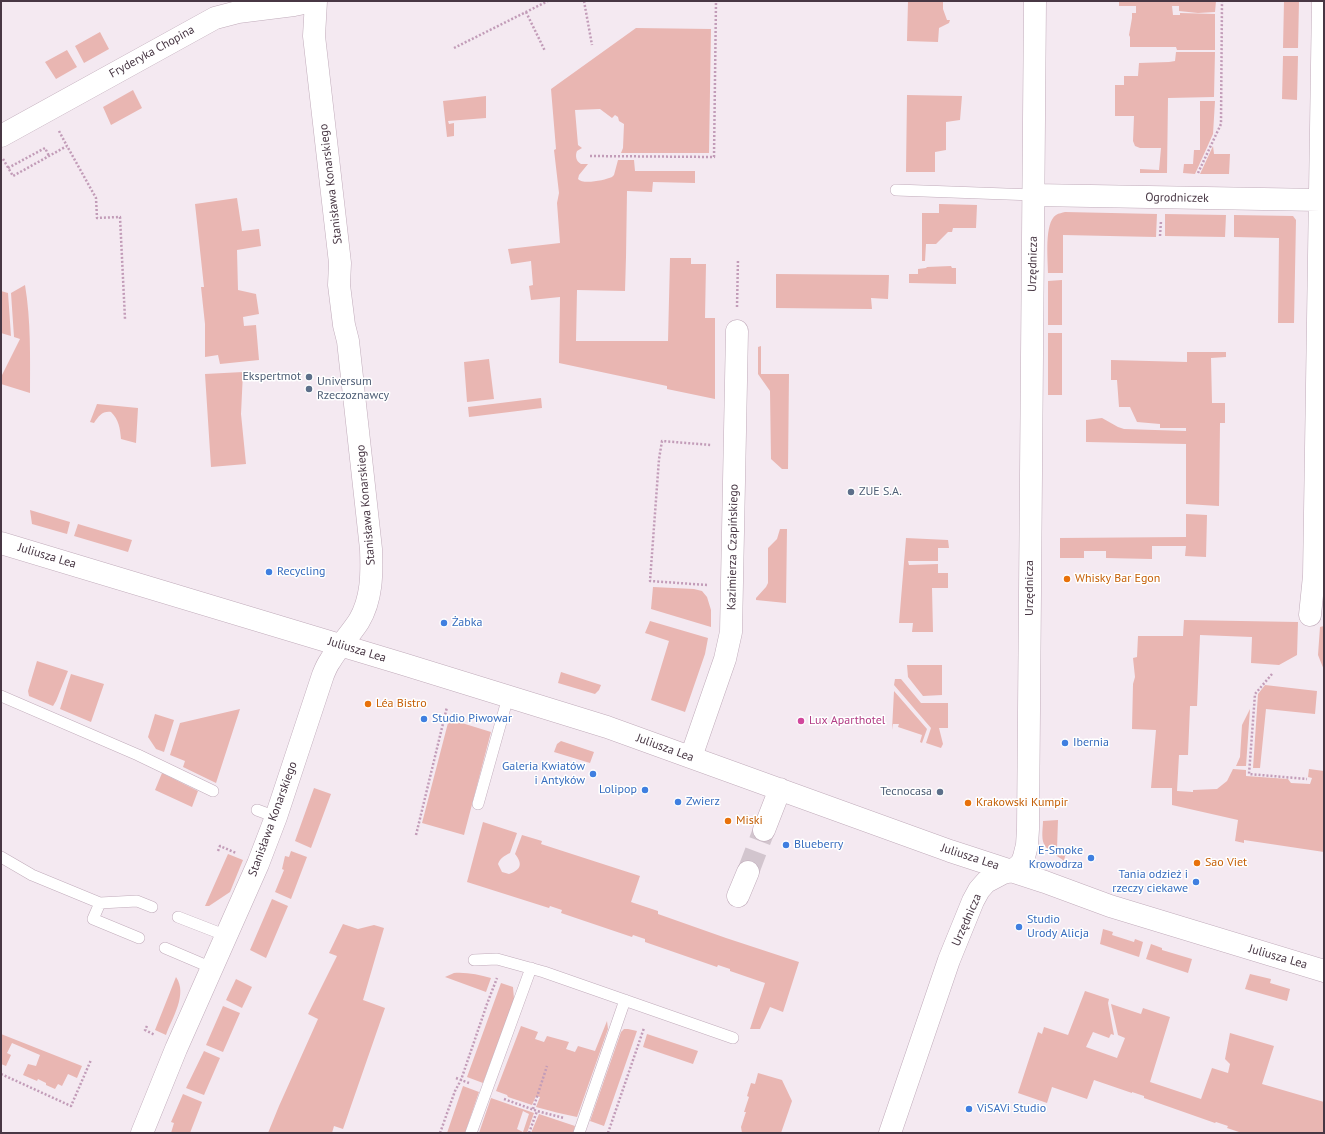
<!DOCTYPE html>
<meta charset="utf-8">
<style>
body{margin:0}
#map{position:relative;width:1325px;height:1134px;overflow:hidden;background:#f4e9f1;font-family:"PT Sans",sans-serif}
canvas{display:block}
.frame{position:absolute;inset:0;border:2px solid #483744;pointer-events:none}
</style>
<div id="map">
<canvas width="1325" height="1134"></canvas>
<div class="frame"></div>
</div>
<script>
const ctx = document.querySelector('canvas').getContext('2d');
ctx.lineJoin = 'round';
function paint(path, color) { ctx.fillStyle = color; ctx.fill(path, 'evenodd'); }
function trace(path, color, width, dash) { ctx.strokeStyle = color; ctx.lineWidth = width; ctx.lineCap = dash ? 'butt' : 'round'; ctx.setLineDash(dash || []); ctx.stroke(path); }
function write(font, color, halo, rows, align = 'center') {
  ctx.font = font + ' "PT Sans",sans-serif'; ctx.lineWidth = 3; ctx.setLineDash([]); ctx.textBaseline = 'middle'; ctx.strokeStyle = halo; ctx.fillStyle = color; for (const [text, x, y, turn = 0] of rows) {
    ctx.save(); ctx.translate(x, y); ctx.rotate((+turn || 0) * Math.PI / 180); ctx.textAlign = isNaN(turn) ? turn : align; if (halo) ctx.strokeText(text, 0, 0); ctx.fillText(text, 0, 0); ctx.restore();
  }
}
const green = new Path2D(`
 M908,1H943V9L947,20H950L949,23L939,28L938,42L907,41Z
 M1119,1H1216L1215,12L1198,13L1179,11V6H1172L1173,15H1180V13L1215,14V50H1177L1176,47H1130V37L1129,35L1132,18V13H1136V6H1119Z
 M1284,1H1299L1298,48H1283Z
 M636,28L711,29L709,153H621L623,148L624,124L619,121L618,117L615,115L612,118L600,109L575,110L578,145L582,148L577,151C575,156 576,161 581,164H588L579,175L578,179C583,185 605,180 612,177L614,175L618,160H634L635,171H695V183L653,182L652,192L627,191L626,257L625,291L577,290L576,341H668L670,258H691V264H706L705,318H715V399L667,389V386L559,363L560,297L531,300L529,286L533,285L531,261L511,264L508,249L560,243L557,203L559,193L554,150L556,149L551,89Z
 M100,32L109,49L84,63L75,46Z
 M67,50L77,67L56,79L45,62Z
 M1176,52H1215L1214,97L1168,98L1167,173H1140V169L1159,170L1161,148H1140L1135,146L1133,141L1134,116H1115V85H1124V76H1138L1139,63L1169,62L1175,61Z
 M1283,56H1298L1297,100L1282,99Z
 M133,90L142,108L111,125L103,107Z
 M907,95L962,96L960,120L946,122V150L935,152V172H906Z
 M486,96V118L448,121L449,124L454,123V136L447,137L443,101Z
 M1200,101H1215L1213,134L1195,174L1183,173L1184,164H1193L1194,150H1200Z
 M1213,146L1214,154H1230L1229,174H1200Z
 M237,198L242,231L259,229L261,246L237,250L238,290L256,294L259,314L243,317L244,326L256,325L259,360L220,364L218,355L205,357V324L201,287H204L195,204Z
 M939,204L977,205L976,228H953L952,232H948L936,244H926L925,261H922V213H939Z
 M1065,212L1157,214L1156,237L1063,235V273H1048C1048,259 1044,223 1056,215C1059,213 1062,213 1065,212Z
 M1165,214L1226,215L1225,237L1165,236Z
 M1234,215L1293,216L1296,220L1294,323H1278L1279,238L1234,237Z
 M951,266L952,268H956V284L909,283V274H918V269L926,268L927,267Z
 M776,274L889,275L888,299L871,298L872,309L776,308Z
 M1062,280V325H1048V281Z
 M25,285C31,321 30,357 30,393L1,384V377L20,339L14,337L11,293Z
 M1,291L8,293L11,336L1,333Z
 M1048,333H1062V395H1048Z
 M761,346V374H789L788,469H782L771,459L770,391L758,374V347Z
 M1187,352H1226V357L1211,358L1212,403H1225V423H1220L1219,506L1186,504V444L1086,442V420L1102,418L1118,427L1124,429L1186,431V428H1160V424L1137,422L1130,407H1119L1117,380H1111V360L1187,362Z
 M489,359L494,399L467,402L464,362Z
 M243,372L241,414L246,464L211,467L205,374Z
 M541,398L542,408L469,417L468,407Z
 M97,404L138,408L136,443L121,439C120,428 119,420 111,412C102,411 99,416 94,423L90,422Z
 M30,510L70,522L67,534L32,524Z
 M1186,514L1207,515L1206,557L1185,556L1186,546H1152V559L1106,558V551H1084V558H1060V538L1186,537Z
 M78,524L132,540L128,552L74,536Z
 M780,529H787L786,603L756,600V598L766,587L768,583V548L777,539Z
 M906,538L948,540L949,548H938V561H908L909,565L938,564V573H948V588H932L933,632H912L913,623H899Z
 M653,587L694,589L702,591L707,597L711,610V627L651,609Z
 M1184,620L1298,622L1297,655L1279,665L1251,663L1252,637L1200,635L1197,706H1190L1188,755H1179L1177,791L1193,792V790L1217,789L1227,781L1233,769L1246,770V776L1288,779L1291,783L1310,784L1312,778L1308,777L1309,769L1324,771V852L1244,840V843L1235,841L1238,820L1172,805V788H1151L1156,730L1132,729L1133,684L1135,677L1133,658L1137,657L1138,636H1183Z
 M650,621L708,638L705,654L685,712L651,700L669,641L645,633Z
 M1324,626V670L1318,655L1320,627Z
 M37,661L68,671L56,701L53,706L29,696L28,691Z
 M907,665H942V695L923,696L908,677Z
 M561,672L601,685L599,690L595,694L558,683Z
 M71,674L104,684L91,722L60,709Z
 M895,679H901L921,703H948V728H939L943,744L941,748L926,743L931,728L894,685Z
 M1265,685L1317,691L1315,714L1266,709L1260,768H1253L1258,694Z
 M894,691L927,729L922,743L920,742L922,735L898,727L899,724H893L892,730Z
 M240,709L216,783L183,767L185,761L170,755L180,723Z
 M1250,709L1246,766H1236L1240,757L1242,725Z
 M155,714L174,720L164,752L156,749L148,737Z
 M449,719L491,732L464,835L422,823Z
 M561,741L594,752L590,763L554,752L557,744Z
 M162,773L198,791L192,807L155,790Z
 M314,788L331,794L311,848L295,841Z
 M1058,820L1057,849L1066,852L1064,861C1058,856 1047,851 1044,844C1041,838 1043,827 1043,821Z
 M483,822L517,833L510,853C504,856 500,858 498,864L502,872L509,874C521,870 523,864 515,854L522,835L542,841L541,844L640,876L631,902L658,911V914L726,938L799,962L783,1012L770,1007L760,1029H750L765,983L730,971V969L718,965L717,967L645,942V939L633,935L632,937L561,913L562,910L550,906L549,908L467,882Z
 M291,851L307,857L291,899L275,892L284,870L282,869L285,856L289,857Z
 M228,854L243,860L230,892L209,906H205Z
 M272,899L288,906L266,958L250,950Z
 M343,924L358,929L374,925L384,928L363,1000L385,1008L343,1129L334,1126L332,1133H268L279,1106L318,1019L308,1014L337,956L329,953Z
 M1103,929L1113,932L1112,935L1134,942L1135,939L1143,942L1139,957L1100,944Z
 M1151,944L1162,948V950L1192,959L1188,973L1146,959Z
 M454,973C467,972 479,975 491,978L486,992L445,977Z
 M1250,974L1271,979L1270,983L1290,989L1287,1001L1245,989Z
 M176,977C188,994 172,1018 166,1035L155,1030Z
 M236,979L252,987L242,1008L226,1000Z
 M501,983L513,987L514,999L483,1083L467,1077Z
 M1085,991L1109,999L1108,1003L1114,1035L1111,1034L1109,1038L1093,1032L1086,1047L1117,1058L1125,1038L1118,1035L1111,1004L1141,1014L1143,1008L1170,1017L1150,1082L1201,1099L1212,1068L1228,1073L1230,1064L1225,1059L1230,1033L1274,1046L1262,1084L1324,1102V1133H1242L1227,1128L1228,1126L1216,1122L1215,1123L1144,1098V1096L1132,1092V1093L1094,1080L1087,1099L1052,1087L1047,1103L1018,1093L1038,1032L1042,1034L1044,1027L1068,1035Z
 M223,1006L240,1013L223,1052L206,1045Z
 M607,1021L608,1029L577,1117C563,1114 550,1111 536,1107L540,1097L536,1096L532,1105L508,1097L507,1095L496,1091L521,1026L538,1032L535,1039L544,1042L547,1036L569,1042L566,1049L575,1052L578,1046L595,1051Z
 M624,1029H628L637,1031L604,1126L590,1121L621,1032Z
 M1,1034L82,1066L77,1078L68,1074L62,1086L58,1084L55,1089L46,1085V1083L38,1079L37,1081L23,1075L28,1064L36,1066L40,1055L12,1043L7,1053L11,1055L6,1066L1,1064Z
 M647,1034L698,1051L693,1064L643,1047Z
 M204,1051L220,1058L204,1095L186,1088Z
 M758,1073L782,1080L792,1101L781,1133H742L741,1127L746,1112H744L749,1097L747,1096L751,1083L755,1084Z
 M463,1086L479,1092L465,1133H447Z
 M183,1094L202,1102L190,1133H171L174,1123L171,1122Z
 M491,1098L534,1113L527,1133H479ZM523,1111L529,1114L523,1132L517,1129Z
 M539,1114L575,1126L573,1133H531Z`);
const streetTunnel = new Path2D(`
 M748,872L764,830`);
const path = new Path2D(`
 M584,1L592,45
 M526,12L545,51
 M454,48L548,1
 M59,131L67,146
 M590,156L714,157L716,1
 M3,159L13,176L67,146L96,198L97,218L120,217L125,319
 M8,168L45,148L49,156
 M1198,173L1221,124L1222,1
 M1160,236L1161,221
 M737,307L738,259
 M707,585L650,581L659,459L662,441L711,445
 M1272,674L1255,694L1249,774L1307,779
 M416,835L447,707
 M218,851L220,846L236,853
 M147,1026L145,1030L155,1035
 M1,1074L71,1106L91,1060
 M456,1078L469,1083
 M504,1099L537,1111L564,1118
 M533,1109L547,1066
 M440,1133L455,1091L461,1080L487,1004L497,978
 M529,1133L537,1111
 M608,1133L644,1028`);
const lane = new Path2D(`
 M896,190L1034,195
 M1,696L138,755L213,791
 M478,804L508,697
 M257,810L276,817
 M1,857L32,875L100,903L93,919L139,938
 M100,903L137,901L152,907
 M178,917L227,936
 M165,948L212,968
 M474,960L497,959L544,972L733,1038
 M471,1133L531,968
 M579,1133L625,1000`);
const street = new Path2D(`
 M1,136L215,18L238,12L294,5L314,1
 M1034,195L1320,200
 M1,543L403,664L607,727L950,851L1045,882L1110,906L1324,971
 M1310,615L1314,576L1323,1
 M691,757L725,659L731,632L737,331
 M764,830L780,789
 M738,896L748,872
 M142,1133L176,1049L258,864L276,817L323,675C325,670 327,665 330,661C338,647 350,635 359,621C372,599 372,574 371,549L348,341L344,325L339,285L340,263L314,36L316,1
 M890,1133L949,960L973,901L979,890L986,882L1003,873L1012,871L1021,864L1024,857L1027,845L1028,829L1035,1`);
const markers = [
 [309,377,4,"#5c6f8a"],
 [309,389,4,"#5c6f8a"],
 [851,492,4,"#5c6f8a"],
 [269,572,4,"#3f7fe0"],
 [1067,579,4,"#e8710a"],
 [444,623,4,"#3f7fe0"],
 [368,704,4,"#e8710a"],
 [424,719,4,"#3f7fe0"],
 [801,721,4,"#d1479c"],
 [1065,743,4,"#3f7fe0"],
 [593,774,4,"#3f7fe0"],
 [645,790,4,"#3f7fe0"],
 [940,792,4,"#5c6f8a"],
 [678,802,4,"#3f7fe0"],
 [968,803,4,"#e8710a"],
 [728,821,4,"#e8710a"],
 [786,845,4,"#3f7fe0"],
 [1091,858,4,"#3f7fe0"],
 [1197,863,4,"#e8710a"],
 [1196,882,4,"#3f7fe0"],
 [1019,927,4,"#3f7fe0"],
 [969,1109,4,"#3f7fe0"]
];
const streetNames = [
 ["Fryderyka Chopina",152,52,-29],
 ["Stanisława Konarskiego",331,184,-97],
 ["Ogrodniczek",1177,198,1],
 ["Urzędnicza",1033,264,-89],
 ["Stanisława Konarskiego",366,505,-95],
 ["Kazimierza Czapińskiego",733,547,-89],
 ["Juliusza Lea",47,556,17],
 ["Urzędnicza",1030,588,-90],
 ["Juliusza Lea",357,650,17],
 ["Juliusza Lea",665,748,20],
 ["Stanisława Konarskiego",273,819,-70],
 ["Juliusza Lea",970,857,18],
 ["Urzędnicza",967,920,-66],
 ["Juliusza Lea",1278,957,16]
];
const serviceNames = [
 ["Ekspertmot",301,377],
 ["Universum",317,382,"left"],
 ["Rzeczoznawcy",317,396,"left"],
 ["ZUE S.A.",859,492,"left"],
 ["Tecnocasa",932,792]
];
const shopNames = [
 ["Recycling",277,572],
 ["Żabka",452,623],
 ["Studio Piwowar",432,719],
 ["Ibernia",1073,743],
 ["Galeria Kwiatów",585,767,"right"],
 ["i Antyków",585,781,"right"],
 ["Lolipop",637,790,"right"],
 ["Zwierz",686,802],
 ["Blueberry",794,845],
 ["E-Smoke",1083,851,"right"],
 ["Krowodrza",1083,865,"right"],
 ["Tania odzież i",1188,875,"right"],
 ["rzeczy ciekawe",1188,889,"right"],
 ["Studio",1027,920],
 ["Urody Alicja",1027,934],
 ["ViSAVi Studio",977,1109]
];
const foodNames = [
 ["Whisky Bar Egon",1075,579],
 ["Léa Bistro",376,704],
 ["Krakowski Kumpir",976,803],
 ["Miski",736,821],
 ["Sao Viet",1205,863]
];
const hotelNames = [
 ["Lux Aparthotel",809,721]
];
paint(green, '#e9b6b2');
trace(streetTunnel, '#d2c5ce', 22, [22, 11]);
trace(lane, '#c0abba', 12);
trace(street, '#c0abba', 23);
trace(path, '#c29cb8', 2.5, [2, 2]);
trace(lane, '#fff', 11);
trace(street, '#fff', 22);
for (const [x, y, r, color] of markers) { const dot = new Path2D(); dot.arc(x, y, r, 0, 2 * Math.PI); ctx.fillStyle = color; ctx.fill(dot); trace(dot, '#fff', 1.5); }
write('12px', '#483744', '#fff', streetNames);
write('12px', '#4e5e75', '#fff', serviceNames, 'right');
write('12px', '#366cbe', '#fff', shopNames, 'left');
write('12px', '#c56008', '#fff', foodNames, 'left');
write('12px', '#b23c85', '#fff', hotelNames, 'left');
</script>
